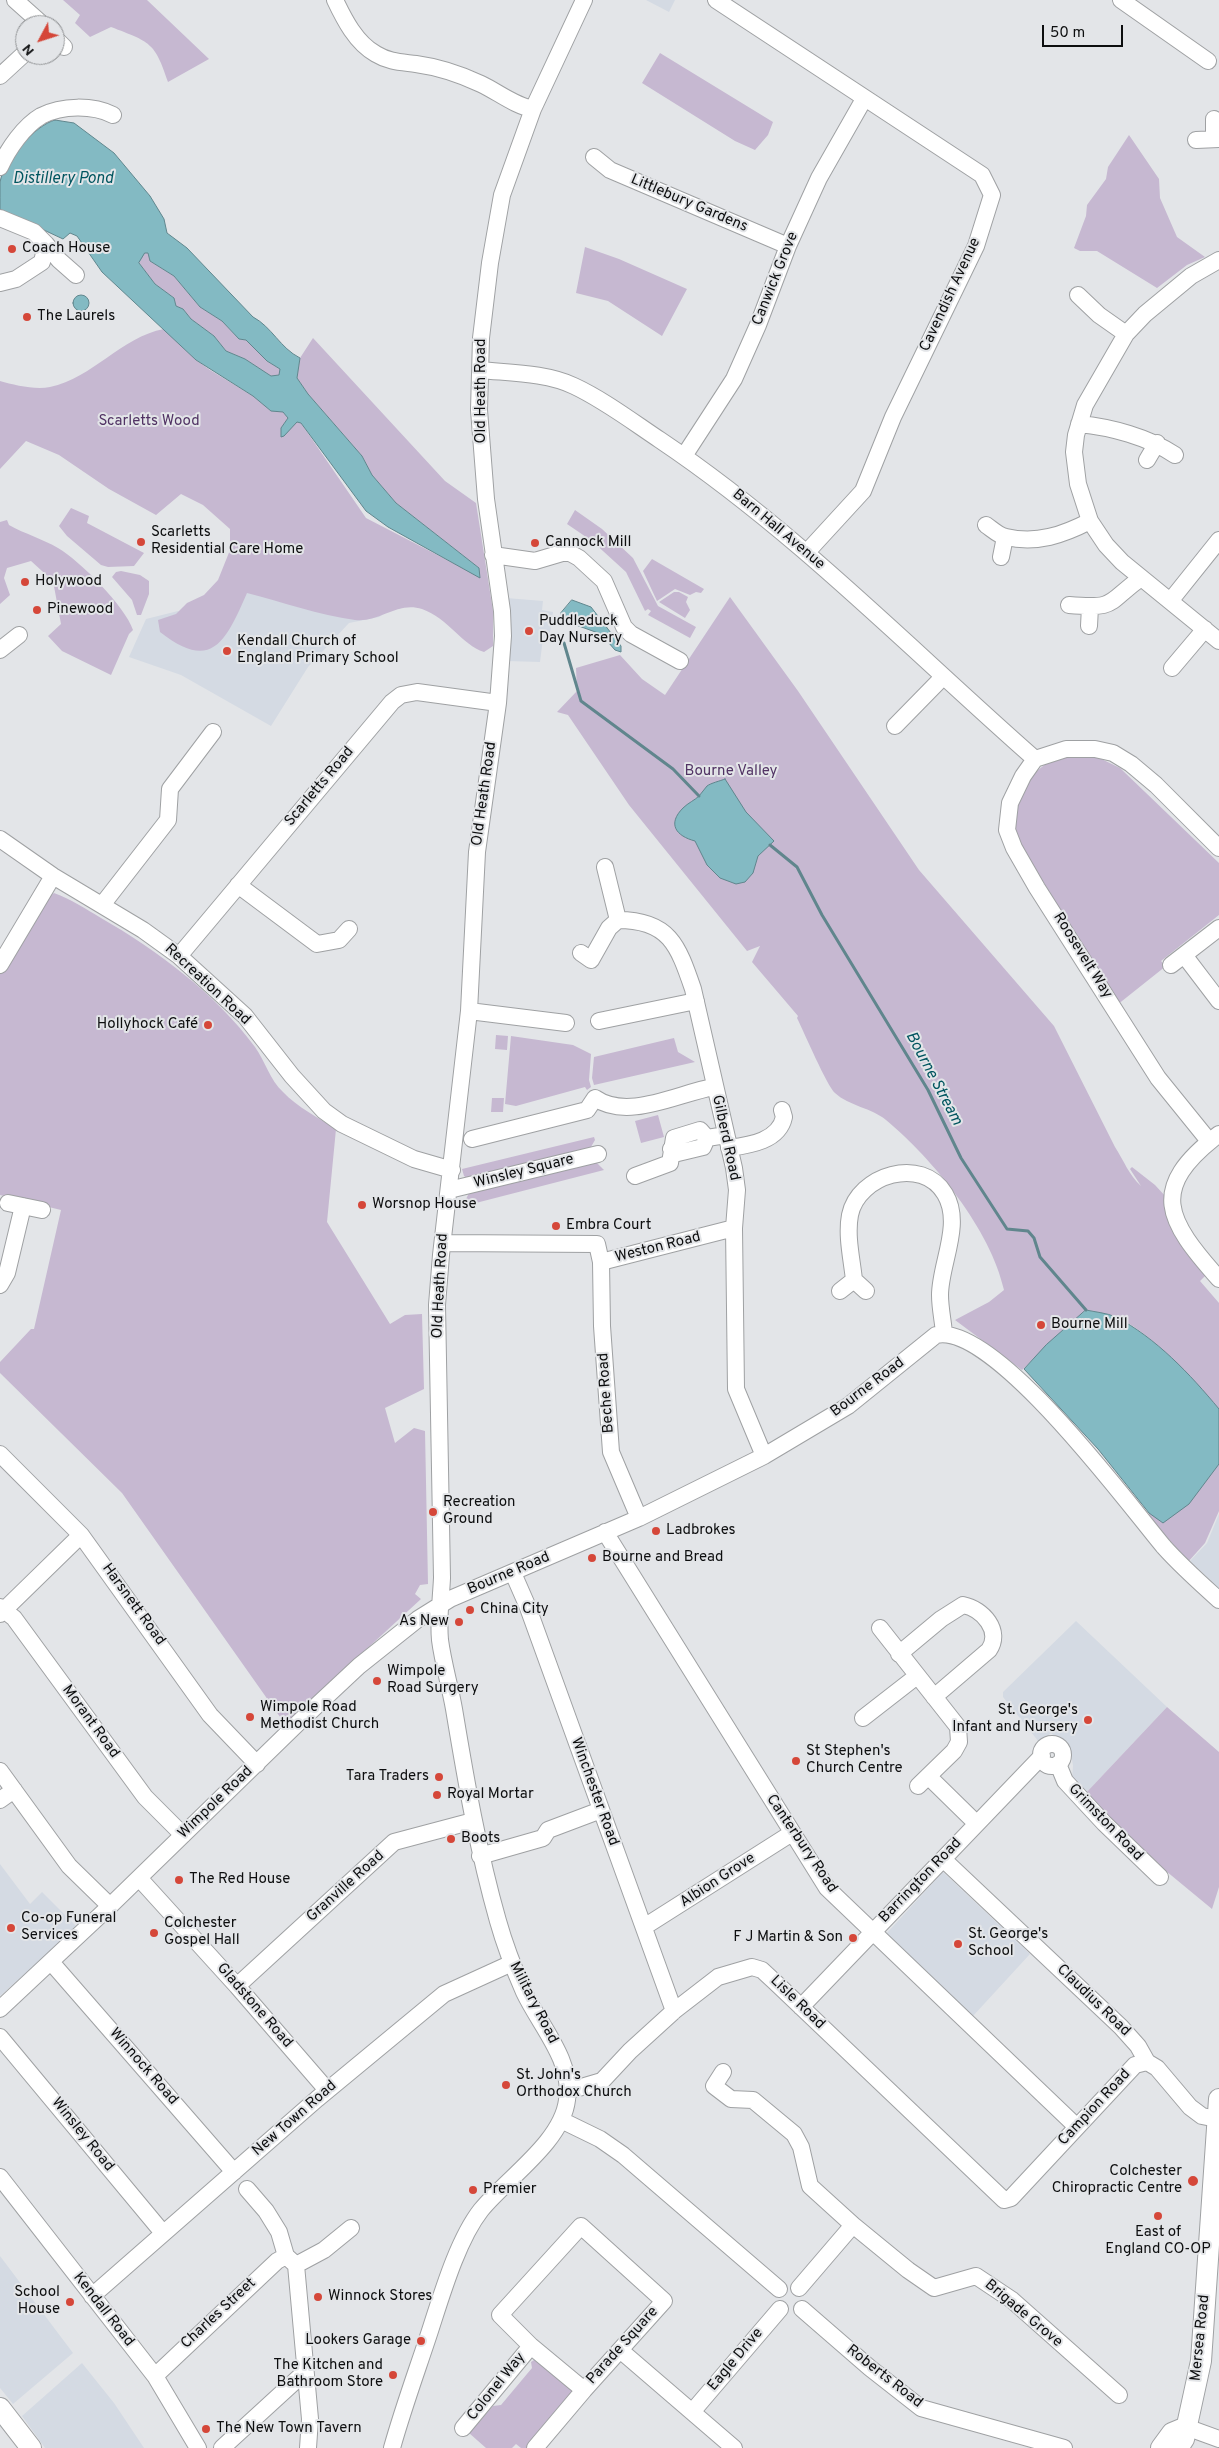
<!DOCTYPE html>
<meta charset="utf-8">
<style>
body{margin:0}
#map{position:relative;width:1219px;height:2448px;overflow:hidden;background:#e3e5e8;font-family:Overpass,sans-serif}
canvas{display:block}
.north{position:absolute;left:15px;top:15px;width:50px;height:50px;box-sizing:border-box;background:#e3e5e8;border:1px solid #8d8f91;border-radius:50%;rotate:230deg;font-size:14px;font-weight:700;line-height:20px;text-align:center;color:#0d0e0f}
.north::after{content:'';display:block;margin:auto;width:18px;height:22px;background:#d54739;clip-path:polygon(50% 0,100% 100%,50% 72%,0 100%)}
.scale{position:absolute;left:1042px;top:25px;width:81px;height:22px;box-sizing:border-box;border:2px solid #0d0e0f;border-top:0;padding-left:6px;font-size:15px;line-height:18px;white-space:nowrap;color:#0d0e0f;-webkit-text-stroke:4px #e3e5e8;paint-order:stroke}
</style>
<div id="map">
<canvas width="1219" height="2448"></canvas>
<div class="north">N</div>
<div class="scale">50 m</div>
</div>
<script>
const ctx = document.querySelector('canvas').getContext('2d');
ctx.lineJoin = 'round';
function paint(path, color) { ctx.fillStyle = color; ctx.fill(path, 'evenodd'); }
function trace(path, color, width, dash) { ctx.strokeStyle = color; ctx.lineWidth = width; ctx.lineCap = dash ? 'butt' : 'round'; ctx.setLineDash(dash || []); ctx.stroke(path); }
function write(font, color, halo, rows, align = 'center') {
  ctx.font = font + ' Overpass,sans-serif'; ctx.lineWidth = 4; ctx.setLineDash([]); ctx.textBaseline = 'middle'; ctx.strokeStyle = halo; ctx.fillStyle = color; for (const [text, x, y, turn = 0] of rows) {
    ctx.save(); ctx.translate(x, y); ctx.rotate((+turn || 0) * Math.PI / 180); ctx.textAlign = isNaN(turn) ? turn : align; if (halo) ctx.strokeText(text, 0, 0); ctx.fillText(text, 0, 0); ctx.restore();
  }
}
const built = new Path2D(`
 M646,0H675L669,12Z
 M244,585L405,607L387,612L379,617L349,623L308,667L271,726L181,675L129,657L146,619L178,611L214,632Z
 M506,598L543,601L542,610L553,612L549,639L543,638L540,662L507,661Z
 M1219,1514V1588L1190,1561L1207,1543Z
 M1076,1621L1167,1707L1085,1794L1072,1780L1073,1766L1071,1753L1066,1746L1051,1733L1043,1740L1046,1745L1043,1747L1003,1697V1692Z
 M0,1864L30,1904L42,1892L77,1927L0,1996Z
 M943,1872L1030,1954L973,2016L886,1934Z
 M0,2256L73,2353L13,2404L0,2388Z
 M82,2363L114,2403L144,2448H45L22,2416Z`);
const green = new Path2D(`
 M63,0H147L209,59L168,82C155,42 150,42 111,27L90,37L75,23L80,15Z
 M660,53L773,122L768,135L755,150L735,141L642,83Z
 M1129,135L1159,179L1160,198L1177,237L1205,257L1187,265L1157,288L1097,251H1080L1074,248L1086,216L1087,205L1106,179L1108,167Z
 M585,247L619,259L687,289L662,336L608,301L576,293Z
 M148,252L150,261L174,276L200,307L222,321L239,339L246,340L267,361L280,369V375L271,376L245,359L226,351L214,336L191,319L183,309L176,306L174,298L155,284L139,263L144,253Z
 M164,329L196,360L210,370L253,396L271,411H283L288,418L281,428L288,430L297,422L301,423L366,518L480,577L479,568L396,503L372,475L362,456L308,394L297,378L300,358L313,338L445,481L476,503L493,611V646L484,652C462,645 448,618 422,609C397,601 379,623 355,620C319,615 282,602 247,593C226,641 212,673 160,632L158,620L176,614L187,603L204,595L218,580L230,550V529L203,505L181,494L156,515L109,489L59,455L26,441L0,469V381C14,385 35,390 50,387C93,378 121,337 164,329Z
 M71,508L89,516L87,523L144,553L134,566L108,567L101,565L67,536L59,526Z
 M575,510L602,529L633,558L658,606L696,627L690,638L648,615L651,611L648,609L645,611L626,572L592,541L567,524Z
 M7,520L9,525C25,534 43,539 58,548C80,561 125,606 133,630L129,634L111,675L62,651L48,636L61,624L53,581L31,561L7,568L4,578L10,595L0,604V522Z
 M652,559L704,589L701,593L696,592L690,595L675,589L657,601L643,571Z
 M121,571L140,575L149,581V594L141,615H137L132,600L112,577L116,572Z
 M674,592H679L688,597L686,602L690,610L685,618L659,602Z
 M730,597L798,691L919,870L1054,1026L1115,1147C1124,1161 1129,1175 1141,1186L1130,1169L1132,1167L1155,1185L1167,1198L1207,1274L1200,1281L1219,1303V1511L1205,1543L1188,1562L1148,1515L1218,1408C1192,1380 1148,1328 1113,1316C1104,1313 1095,1312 1086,1310L1022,1370L955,1320L989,1302L1004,1290C991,1230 933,1159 886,1120C872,1108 849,1106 835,1093C827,1086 804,1032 797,1018L798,1016L752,962L760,946L747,951L629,805L568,715L557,712L577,691L576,668L620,655L642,679L665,695Z
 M1089,753L1120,768L1219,863V915L1161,961L1166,966L1117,1005L1017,838C1010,803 1027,769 1061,756C1069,753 1080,754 1089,753Z
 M54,893C71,899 86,909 101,918C157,950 216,994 255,1047C265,1061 270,1080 283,1092C297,1107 319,1118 336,1129L327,1222L390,1324L405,1315L422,1314L424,1389L385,1408L395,1443L414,1428L425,1431L428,1584L420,1585L415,1594L421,1599L285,1724L122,1493L0,1373V1362L31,1329H34L61,1210L0,1195V970L48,898Z
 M496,1035L508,1036L507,1050L495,1049Z
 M511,1036L573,1045L591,1054L589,1080L591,1087L587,1090L585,1087L516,1106L505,1104Z
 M674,1038L678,1052L695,1062L594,1085L592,1078L594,1057Z
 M492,1098H504L503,1112H491Z
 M658,1115L664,1137L641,1143L635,1121Z
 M594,1137L595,1140L588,1152L472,1182L464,1176L462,1169Z
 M595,1161L604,1170L468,1205L466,1199L469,1193Z
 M1167,1707L1219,1752V1887L1212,1909L1166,1871L1085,1794Z
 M537,2358L575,2388L530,2448H521L516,2444L512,2448H486L469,2433L493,2406L501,2405L532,2368L531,2362Z`);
const water = new Path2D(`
 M55,120L74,123L114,153L150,196L164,219L167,233L187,248L253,317C272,327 280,348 300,358L297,378L308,394L362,456L372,475L396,503L479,568L480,578L388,527L366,511L301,423L297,422L284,436L281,437V428L288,418L283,412L271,411L253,396L196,360L102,272L77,236L70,233L63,239L29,223L0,213C0,203 0,192 0,182C4,161 35,125 55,120ZM145,253H148L150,261L174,276L200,307L222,321L239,339L246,340L267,361L280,369L279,375L271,376L245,359L226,351L214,336L191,319L183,309L176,306L174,298L155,284L139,263Z
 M73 303a8 8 0 1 1 16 0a8 8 0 1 1-16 0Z
 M572,600L591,607L621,646V652L615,650L601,634L562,620L561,613Z
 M725,779L746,812L774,841L758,856L753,873L745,882L736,884L720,878L707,865L695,841C676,836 667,824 683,808C688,803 695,800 699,796C702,793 704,789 707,786C711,783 720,781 725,779Z
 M1086,1310C1095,1312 1107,1313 1116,1317C1156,1338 1190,1374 1219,1409V1464L1189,1504L1163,1523L1149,1513L1098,1449L1024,1369L1046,1345Z`);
const stream = new Path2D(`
 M564,643L581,701L673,769L699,796
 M770,845L797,867L822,915L928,1090L961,1158L1007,1229L1028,1231L1034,1238L1040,1257L1086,1310`);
const minor = new Path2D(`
 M15,0L43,25
 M335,0C344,19 356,43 376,54C389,62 401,62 416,64C438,67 462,75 481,84C498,92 515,106 533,109
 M716,0L982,175L992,195L976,246L893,417L863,491L807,552
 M1121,0L1208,61
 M55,38L64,47
 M0,76L25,53
 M1214,139V119
 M1196,140L1219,139
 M594,157L610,170L788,246
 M0,167C8,149 24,126 41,116C62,105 93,105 113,115
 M0,218L34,232L46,244L42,262L16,279L0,283
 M46,244L59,260L76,275
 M1219,260L1191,276L1145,314L1126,334L1085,405L1076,435L1074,452L1078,484L1090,521L1106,545L1122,562L1219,641
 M1078,295L1099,315L1126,334
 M481,370C510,373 547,373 574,386C604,400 633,422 660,440C797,532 912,651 1035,759
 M1079,424C1111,427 1148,437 1175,455
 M684,456L734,379L758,325L788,246L819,178L864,99
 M1147,460L1157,443
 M986,525C992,529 999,536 1006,537C1037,544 1063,535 1090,521
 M493,555L535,561L562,553H570L579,558L604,581L624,627L631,634L680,661
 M1001,557L1005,537
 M1171,600L1219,540
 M1069,605C1118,609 1106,603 1141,578
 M1089,626L1090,607
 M0,650L19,635
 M1172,668L1205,629
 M895,726L943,677
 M0,839L53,876L143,930L179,956L245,1016L292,1076L324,1111L342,1124L414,1159L452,1170
 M605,867L618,920
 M238,885L317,944L339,940L349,929
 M102,905L168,820L170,789L213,732
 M581,953L591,960L609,928L618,920C669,920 678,945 693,989L734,1168L737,1190L734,1228L736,1389L764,1456
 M1184,955L1219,1001
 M179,956L392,702L401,695L417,692L498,703
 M0,965L53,876
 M1171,965L1219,928
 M469,1011L566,1023
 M599,1021L696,1001
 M1219,1134C1147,1189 1167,1220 1219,1279
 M472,1139L587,1110L595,1098C628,1121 678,1093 714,1087
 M1209,1141L1158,1078L1037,888L1014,848L1007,830L1010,803L1023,776L1035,759L1066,749H1095L1113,753L1131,764L1156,785L1219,848
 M729,1148C750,1145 779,1141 784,1117L782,1110
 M671,1149L678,1153L703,1147L707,1138
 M635,1176L670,1163L674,1138L700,1130L707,1138L726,1135
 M449,1190L598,1154
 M8,1203L42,1210
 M443,1243L597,1244L601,1262L734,1228
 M601,1262L602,1326L611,1452L639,1518
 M0,1285L7,1273L23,1206
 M840,1291L854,1280
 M866,1291L854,1280C852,1260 846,1236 850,1215C858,1175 922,1155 945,1194C963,1224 940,1264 940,1295C940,1308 943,1321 944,1333
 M0,1454L81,1535L210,1715L257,1764
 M605,1532L827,1888L1077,2127
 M513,1573L527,1605L674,2011
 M0,1607L14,1618L145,1797L183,1835
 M0,1614L81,1535
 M880,1628L958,1727L959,1742L954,1751L918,1786
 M899,1654L941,1619L963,1605C983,1609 1002,1631 989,1650L934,1697
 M863,1718L917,1676
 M1041 1755a11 11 0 1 1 22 0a11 11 0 1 1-22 0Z
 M1058,1764L1065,1781L1104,1823L1160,1877
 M0,1771L69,1866L110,1906
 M929,1777L976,1823
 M0,1800L14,1790
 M480,1856L543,1838L548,1830L601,1810
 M943,1859L1121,2027L1138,2046L1147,2062L1157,2068L1190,2107L1202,2116L1217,2119
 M139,1878L237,1986L327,2090
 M644,1927L792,1833
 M51,1962L234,2172
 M237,1986L394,1842L473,1821
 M801,2007L1042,1756
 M0,2009L110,1906L298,1723L359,1666L418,1619L450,1599L639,1518L764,1456L848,1406L936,1335C994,1322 1128,1504 1164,1547C1181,1566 1200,1583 1219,1600
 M0,2037L163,2233
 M723,2072L714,2086L731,2099L753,2100L794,2134L801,2147L810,2186L853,2225
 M568,2091L602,2081L630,2051L674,2011L718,1977L752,1967L762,1970L776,1983L1004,2200L1011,2198L1135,2065L1147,2062
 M561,2120L600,2139L623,2155L779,2289
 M0,2177L155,2376L198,2448
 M247,2189L266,2211L279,2232L286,2256L296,2265L310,2419L308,2448
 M296,2265L324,2250L351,2228
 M799,2288L853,2225L908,2270L934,2288L976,2276L1012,2300L1119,2395
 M92,2296L317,2099L444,1994L512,1963
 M802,2309L870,2368L921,2408L1064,2448
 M620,2350L734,2448
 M155,2376L277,2261L286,2256
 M692,2412L780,2309
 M1186,2427L1219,2439
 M463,2428L531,2346
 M222,2448L305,2372
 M392,2448C402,2412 415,2376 427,2340C440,2301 456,2242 481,2210C507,2178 562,2142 567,2100C573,2060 540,2026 524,1992C514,1969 505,1946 498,1921C478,1851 466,1781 454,1709C450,1686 443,1663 440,1640C438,1619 441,1599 442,1578L437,1305L441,1255L469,1011L477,852L498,703L503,636L502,611L486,499L479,410L481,338L490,263L502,195L533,109L584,0
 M535,2448L584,2390L664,2301L581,2226L500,2315L531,2346L584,2390`);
const major = new Path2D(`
 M0,2408L31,2448
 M1161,2448L1172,2433L1184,2428
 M1178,2448L1184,2439L1201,2361L1219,2099`);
const markers = [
 [12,249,5,"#d54739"],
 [27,317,5,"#d54739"],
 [141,542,5,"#d54739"],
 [535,543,5,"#d54739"],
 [25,582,5,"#d54739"],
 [37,610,5,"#d54739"],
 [529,631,5,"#d54739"],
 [227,651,5,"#d54739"],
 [208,1025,5,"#d54739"],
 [362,1205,5,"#d54739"],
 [556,1226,5,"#d54739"],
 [1041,1325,5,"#d54739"],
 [433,1512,5,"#d54739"],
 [656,1531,5,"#d54739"],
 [592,1558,5,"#d54739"],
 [470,1610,5,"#d54739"],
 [459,1622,5,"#d54739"],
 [377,1681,5,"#d54739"],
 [250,1717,5,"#d54739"],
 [1088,1720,5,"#d54739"],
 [796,1761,5,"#d54739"],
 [439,1777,5,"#d54739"],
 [437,1795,5,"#d54739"],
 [451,1839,5,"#d54739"],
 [179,1880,5,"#d54739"],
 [11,1928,5,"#d54739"],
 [154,1933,5,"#d54739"],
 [853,1938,5,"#d54739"],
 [958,1944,5,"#d54739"],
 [506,2085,5,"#d54739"],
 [1193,2181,6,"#d54739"],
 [473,2190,5,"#d54739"],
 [1158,2216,5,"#d54739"],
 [318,2297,5,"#d54739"],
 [70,2302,5,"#d54739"],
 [421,2341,5,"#d54739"],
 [393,2375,5,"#d54739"],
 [206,2429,5,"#d54739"]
];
const streetNames = [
 ["Littlebury Gardens",689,204,23],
 ["Canwick Grove",776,279,-68],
 ["Cavendish Avenue",951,295,-65],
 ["Old Heath Road",482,391,-90],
 ["Barn Hall Avenue",778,530,40],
 ["Scarletts Road",320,787,-50],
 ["Old Heath Road",485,794,-82],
 ["Roosevelt Way",1082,956,58],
 ["Recreation Road",207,985,43],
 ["Gilberd Road",725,1138,78],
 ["Winsley Square",524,1172,-14],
 ["Weston Road",658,1248,-14],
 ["Old Heath Road",441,1286,-87],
 ["Bourne Road",868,1388,-37],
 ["Beche Road",607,1393,-94],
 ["Bourne Road",509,1574,-23],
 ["Harsnett Road",133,1605,54],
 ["Morant Road",90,1722,54],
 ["Winchester Road",594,1792,70],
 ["Wimpole Road",216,1803,-44],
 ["Grimston Road",1105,1823,46],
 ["Canterbury Road",801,1844,56],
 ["Albion Grove",718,1881,-33],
 ["Barrington Road",921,1881,-46],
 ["Granville Road",346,1887,-42],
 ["Claudius Road",1093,2001,44],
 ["Military Road",533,2003,63],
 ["Lisle Road",797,2003,44],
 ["Gladstone Road",254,2006,49],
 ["Winnock Road",143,2067,49],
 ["Campion Road",1095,2108,-47],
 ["New Town Road",295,2119,-41],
 ["Winsley Road",82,2135,51],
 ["Kendall Road",103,2310,52],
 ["Charles Street",219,2314,-43],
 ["Brigade Grove",1023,2314,40],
 ["Mersea Road",1201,2338,-84],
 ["Parade Square",623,2346,-48],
 ["Eagle Drive",736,2360,-50],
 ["Roberts Road",884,2377,38],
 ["Colonel Way",497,2387,-51]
];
const poiNames = [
 ["Coach House",22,249],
 ["The Laurels",37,317],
 ["Scarletts",151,533],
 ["Residential Care Home",151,550],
 ["Cannock Mill",545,543],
 ["Holywood",35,582],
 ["Pinewood",47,610],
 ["Puddleduck",539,622],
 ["Day Nursery",539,639],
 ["Kendall Church of",237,642],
 ["England Primary School",237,659],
 ["Hollyhock Café",198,1025,"right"],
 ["Worsnop House",372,1205],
 ["Embra Court",566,1226],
 ["Bourne Mill",1051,1325],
 ["Recreation",443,1503],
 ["Ground",443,1520],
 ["Ladbrokes",666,1531],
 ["Bourne and Bread",602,1558],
 ["China City",480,1610],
 ["As New",449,1622,"right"],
 ["Wimpole",387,1672],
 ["Road Surgery",387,1689],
 ["Wimpole Road",260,1708],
 ["Methodist Church",260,1725],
 ["St. George's",1078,1711,"right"],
 ["Infant and Nursery",1078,1728,"right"],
 ["St Stephen's",806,1752],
 ["Church Centre",806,1769],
 ["Tara Traders",429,1777,"right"],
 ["Royal Mortar",447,1795],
 ["Boots",461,1839],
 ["The Red House",189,1880],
 ["Co-op Funeral",21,1919],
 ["Services",21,1936],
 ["Colchester",164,1924],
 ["Gospel Hall",164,1941],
 ["St. George's",968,1935],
 ["School",968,1952],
 ["F J Martin & Son",843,1938,"right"],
 ["St. John's",516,2076],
 ["Orthodox Church",516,2093],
 ["Colchester",1182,2172,"right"],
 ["Chiropractic Centre",1182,2189,"right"],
 ["Premier",483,2190],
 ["East of",1158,2233,"center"],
 ["England CO-OP",1158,2250,"center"],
 ["School",60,2293,"right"],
 ["House",60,2310,"right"],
 ["Winnock Stores",328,2297],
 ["Lookers Garage",411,2341,"right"],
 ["The Kitchen and",383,2366,"right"],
 ["Bathroom Store",383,2383,"right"],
 ["The New Town Tavern",216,2429]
];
const parkNames = [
 ["Scarletts Wood",149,422],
 ["Bourne Valley",731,772]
];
const waterNames = [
 ["Distillery Pond",63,180],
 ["Bourne Stream",933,1079,62]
];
paint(built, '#d4dae3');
paint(green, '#c6b8d1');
paint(water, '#83bac3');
trace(water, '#60868d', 1);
trace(stream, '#60868d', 3);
trace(minor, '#9fa1a3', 18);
trace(major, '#9fa1a3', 22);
trace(minor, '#fff', 16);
trace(major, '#fff', 20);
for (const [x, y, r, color] of markers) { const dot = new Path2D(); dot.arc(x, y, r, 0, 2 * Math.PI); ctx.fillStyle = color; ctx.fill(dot); trace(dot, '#e3e5e8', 2); }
write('15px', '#0d0e0f', '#e3e5e8', streetNames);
write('15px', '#0d0e0f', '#e3e5e8', poiNames, 'left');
write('15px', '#513364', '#e3e5e8', parkNames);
write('italic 16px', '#00555f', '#e3e5e8', waterNames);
</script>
